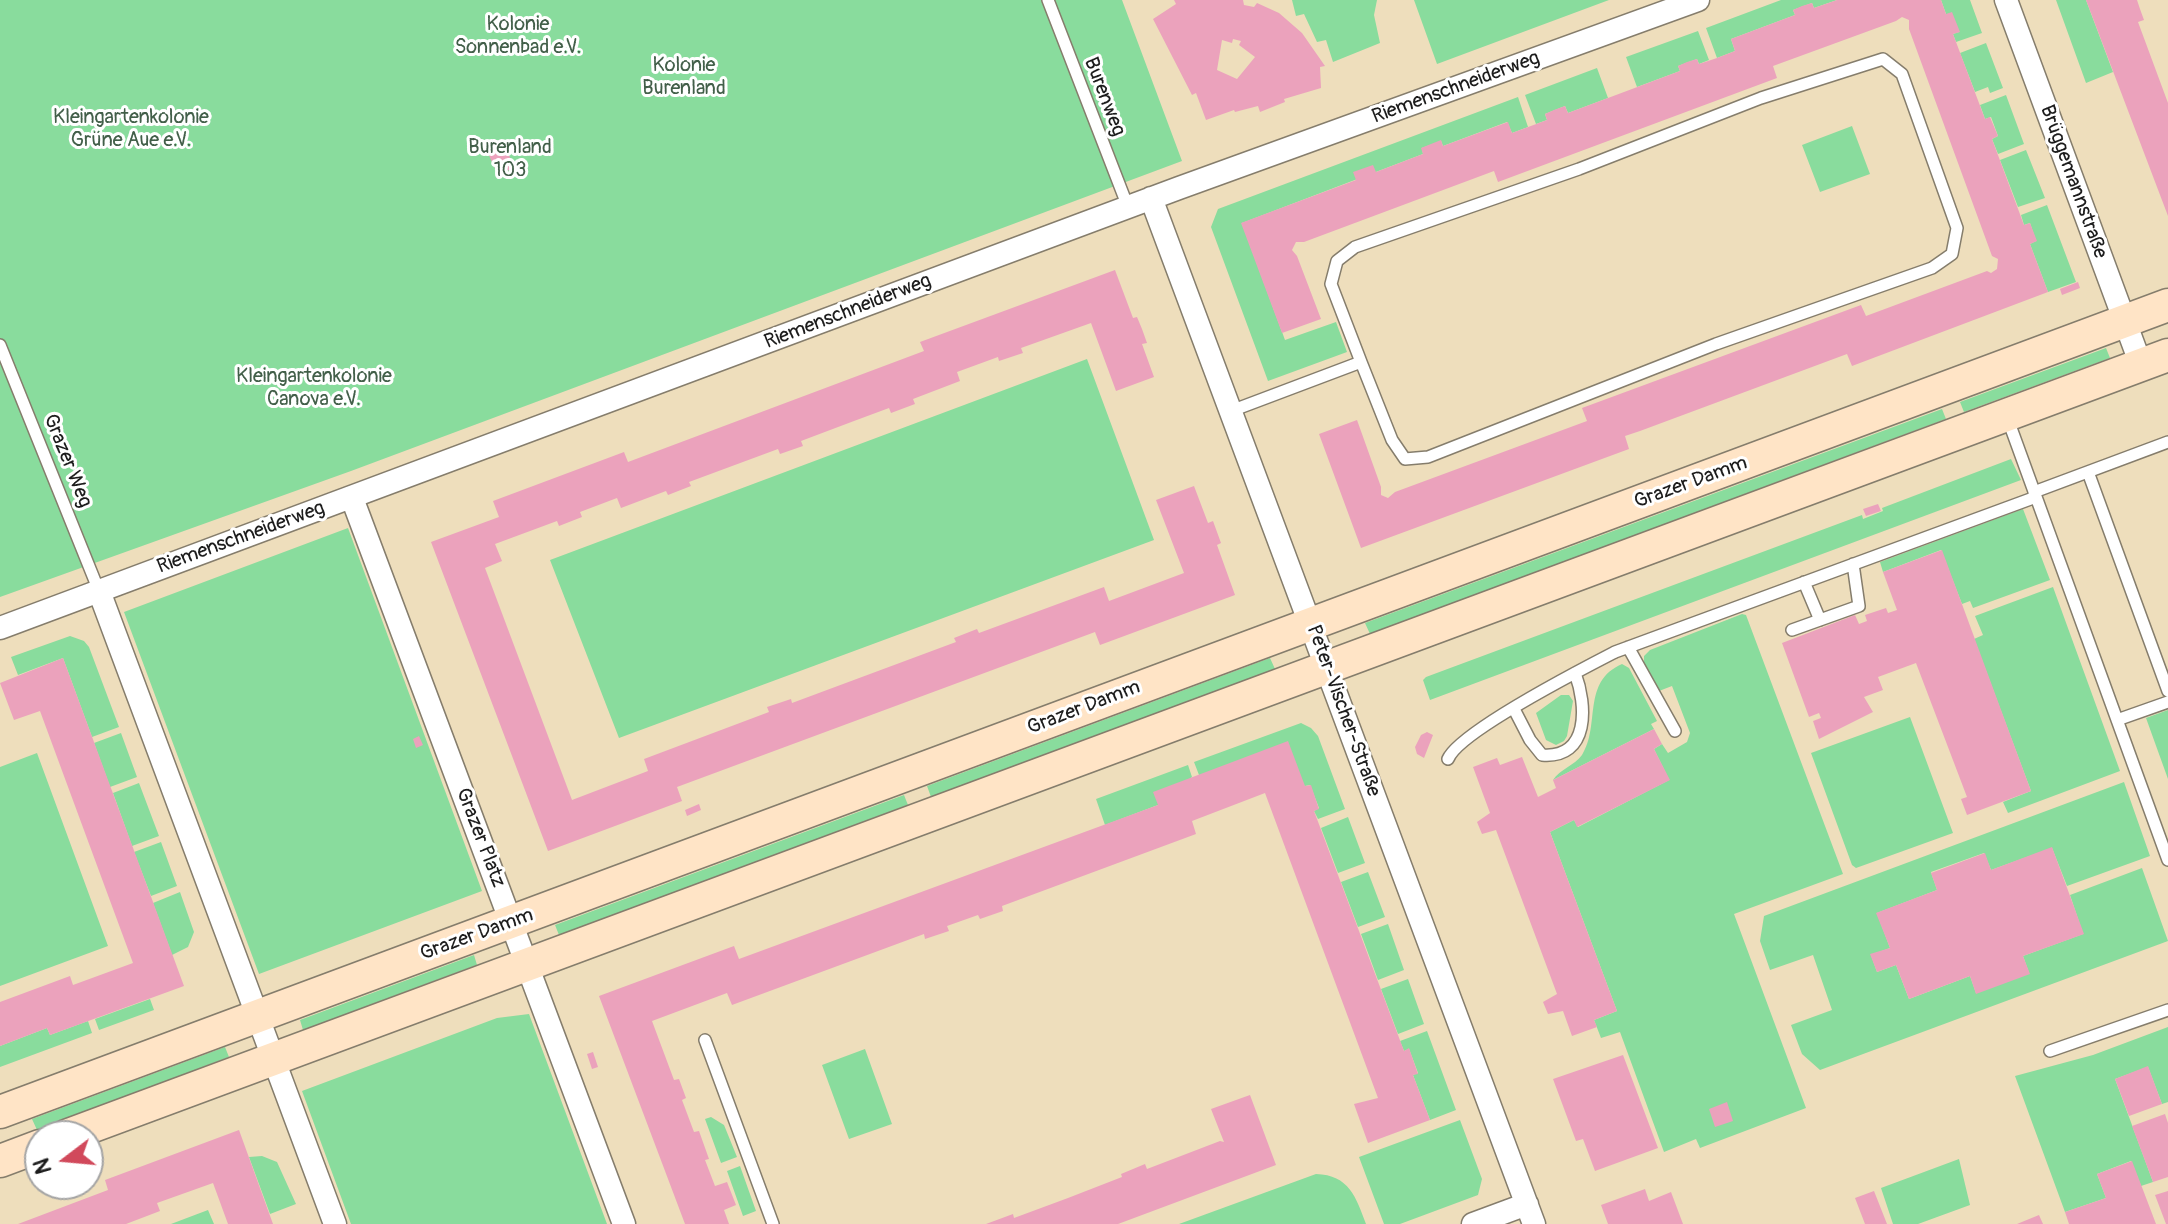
<!DOCTYPE html>
<meta charset="utf-8">
<style>
body{margin:0}
#map{position:relative;width:2168px;height:1224px;overflow:hidden;background:#eedebc;font-family:Pangolin,sans-serif}
canvas{display:block}
.north{position:absolute;left:24px;top:1120px;width:80px;height:80px;box-sizing:border-box;background:#fff;border:2px solid #a4a4a4;border-radius:50%;rotate:254deg;font-size:22px;font-weight:700;line-height:32px;text-align:center;color:#1c1c1c}
.north::after{content:'';display:block;margin:auto;width:28px;height:36px;background:#d1495b;clip-path:polygon(50% 0,100% 100%,50% 72%,0 100%)}
</style>
<div id="map">
<canvas width="2168" height="1224"></canvas>
<div class="north">N</div>
</div>
<script>
const ctx = document.querySelector('canvas').getContext('2d');
ctx.lineJoin = 'round';
function paint(path, color) { ctx.fillStyle = color; ctx.fill(path, 'evenodd'); }
function trace(path, color, width, dash) { ctx.strokeStyle = color; ctx.lineWidth = width; ctx.lineCap = dash ? 'butt' : 'round'; ctx.setLineDash(dash || []); ctx.stroke(path); }
function write(font, color, halo, rows, align = 'center') {
  ctx.font = font + ' Pangolin,sans-serif'; ctx.lineWidth = 6; ctx.setLineDash([]); ctx.textBaseline = 'middle'; ctx.strokeStyle = halo; ctx.fillStyle = color; for (const [text, x, y, turn = 0] of rows) {
    ctx.save(); ctx.translate(x, y); ctx.rotate((+turn || 0) * Math.PI / 180); ctx.textAlign = isNaN(turn) ? turn : align; if (halo) ctx.strokeText(text, 0, 0); ctx.fillText(text, 0, 0); ctx.restore();
  }
}
const green = new Path2D(`
 M0,0H1122L1182,161L351,471L0,597Z
 M1292,0H1377L1374,15L1380,43L1333,62L1326,40L1317,42L1304,14L1296,16Z
 M1414,0H1609L1437,64Z
 M1781,0H1837L1814,8L1812,3L1793,10L1795,15L1731,39L1735,51L1717,58L1706,28Z
 M1941,0H1970L1982,33L1956,42L1953,34L1959,32L1946,14Z
 M2056,0H2086L2113,72L2086,83Z
 M1698,31L1709,60L1699,64L1697,59L1678,66L1680,71L1637,87L1626,57Z
 M1986,43L2003,88L1990,93L1988,87L1975,92L1960,53Z
 M1597,68L1608,98L1568,113L1565,106L1545,114L1547,120L1536,124L1525,95Z
 M2006,95L2024,144L1998,154L1992,139L1998,136L1991,117L1985,119L1980,105Z
 M1518,97L1528,127L1512,133L1507,122L1443,146L1441,141L1422,148L1423,154L1242,223L1285,340L1336,322L1347,352L1268,381L1211,227L1218,209Z
 M1852,126L1870,174L1820,192L1802,145Z
 M2026,150L2045,198L2018,207L2000,160Z
 M2047,205L2076,282L2048,292L2030,244L2036,241L2030,223L2024,225L2021,215Z
 M2106,348L2110,358L1964,412L1960,402Z
 M1087,359L1154,540L619,738L550,560Z
 M1942,409L1946,419L1370,634L1365,623Z
 M2011,459L2021,480L1430,700L1423,680L1426,677L1862,515L1863,519L1883,511L1882,508Z
 M2023,509L2050,580L1973,608L1970,601L1962,604L1941,550L1883,572L1880,562Z
 M348,528L482,891L259,974L124,612Z
 M2053,587L2120,771L2008,813L2003,802L2031,791L1974,639L1983,635L1975,616Z
 M1742,614L1746,615L1843,874L1734,914L1806,1108L1700,1148L1696,1139L1664,1152L1620,1032L1601,1038L1594,1020L1617,1011L1550,832L1574,820L1578,827L1669,780L1654,749L1662,744L1668,753L1687,742L1690,733L1672,686L1659,691L1644,665V656L1650,650Z
 M70,636L84,641L89,647L119,727L92,737L63,658L18,675L11,657Z
 M1270,658L1275,669L931,797L927,786Z
 M1622,664L1629,668L1657,721L1651,724L1654,729L1553,780C1560,769 1574,766 1582,755C1601,725 1581,682 1622,664Z
 M1561,695H1569L1573,701L1567,736L1564,741L1556,745L1546,740L1536,713Z
 M2168,710V779L2146,718Z
 M1910,717L1953,833L1856,868L1852,865L1811,753Z
 M1301,723L1311,728L1318,736L1345,809L1318,819L1314,811L1319,808L1310,785L1305,786L1199,775L1194,762Z
 M121,733L137,777L110,787L94,743Z
 M37,753L108,946L0,986V767Z
 M1188,765L1192,777L1158,805L1105,825L1096,799Z
 M2124,782L2150,856L2067,886L2052,848L1991,870L1984,853L1931,872L1937,890L1877,913L1890,948L1871,955L1877,972L1896,965L1909,999L1970,976L1976,993L2029,973L2023,956L2083,934L2070,895L2142,868L2168,941L1820,1070L1802,1054L1791,1025L1832,1010L1813,955L1770,970L1760,941L1764,916Z
 M139,783L159,836L132,846L113,793Z
 M904,795L908,805L559,935L555,925Z
 M1348,817L1365,863L1338,873L1321,828Z
 M161,842L177,886L151,896L134,852Z
 M1368,872L1385,917L1358,927L1341,882Z
 M180,892L194,932L188,947L172,955L153,903Z
 M1388,924L1404,970L1378,980L1361,934Z
 M474,955L477,965L474,966L303,1030L300,1020Z
 M1408,979L1424,1024L1398,1034L1381,989Z
 M150,999L154,1010L99,1030L95,1019Z
 M529,1014L607,1224H351L302,1091L497,1018Z
 M88,1021L92,1033L0,1067V1046L47,1028L50,1035Z
 M2168,1027V1102L2162,1104L2148,1067L2115,1079L2153,1182L2141,1186L2131,1161L2097,1174L2106,1198L2065,1212L2015,1076L2093,1055Z
 M1427,1031L1456,1110L1430,1120L1413,1075L1418,1073L1409,1049L1404,1051L1400,1041Z
 M225,1047L229,1057L37,1130L32,1119Z
 M865,1049L892,1124L849,1139L822,1065Z
 M711,1117L724,1125L737,1157L721,1163L705,1119Z
 M1460,1120L1482,1179L1478,1195L1400,1224H1384L1359,1157Z
 M262,1156L277,1162L296,1204L270,1214L249,1157Z
 M1959,1159L1970,1205L1918,1224H1893L1881,1188Z
 M740,1166L756,1211L743,1216L727,1171Z
 M1316,1174C1349,1175 1356,1197 1366,1224H1179Z
 M208,1210L214,1224H171Z`);
const building = new Path2D(`
 M1174,0H1243L1244,5L1254,7L1257,3L1279,13L1302,33L1325,66L1320,67L1321,88L1284,99L1285,102L1260,112L1258,106L1235,112L1234,110L1206,120L1196,93L1192,95L1153,19L1176,4ZM1233,39L1241,41L1239,45L1255,57L1237,79L1217,70L1222,40L1232,43Z
 M1837,0H1941L1946,14L1952,12L1960,32L1953,34L1985,119L1990,117L1998,136L1992,139L2024,225L2030,223L2037,241L2030,244L2048,292L1852,366L1847,354L1640,431L1625,436L1629,449L1361,548L1319,434L1357,420L1381,487V495L1388,498L1395,492L1587,421L1582,408L1861,305L1866,316L1987,271L1991,273L1997,269L1998,259L1992,256L1909,29V20L1902,17L1896,21L1773,66L1777,78L1498,182L1494,171L1304,242H1296L1292,250L1297,256L1321,319L1282,333L1241,223L1356,180L1353,172L1373,165L1376,172L1423,154L1421,148L1441,140L1443,146L1508,122L1512,133L1547,120L1545,114L1554,110L1565,106L1568,113L1680,71L1678,66L1687,62L1697,59L1699,64L1717,58L1735,51L1731,39L1795,15L1793,10L1802,6L1812,3L1814,8Z
 M2086,0H2137L2140,9L2144,20L2138,22L2168,103V216Z
 M504,142L514,168L498,175L486,149Z
 M1115,270L1133,318L1137,317L1142,329L1147,343L1142,344L1154,377L1116,391L1091,323L1021,348L1023,353L999,361L998,357L957,372L960,381L913,399L915,404L891,413L889,408L854,421L801,441L803,446L780,454L778,449L689,482L691,486L668,495L666,491L621,508L617,498L580,512L582,517L559,526L557,521L495,544L502,561L485,568L572,800L648,771L644,759L769,712L767,707L791,699L792,703L956,642L954,638L977,629L979,633L1104,587L1109,601L1184,573L1156,500L1194,486L1208,523L1213,521L1221,543L1217,545L1235,595L1100,645L1095,632L677,787L682,801L548,851L431,542L499,517L493,501L624,452L628,462L924,351L920,342Z
 M2078,282L2080,288L2062,295L2060,289Z
 M1878,504L1881,511L1866,516L1863,509Z
 M1942,550L2031,791L1967,815L1961,799L1967,797L1916,663L1878,677L1883,690L1864,697L1873,712L1819,739L1813,721L1821,718L1819,713L1809,717L1782,643L1855,615L1859,624L1867,621L1865,615L1886,608L1888,613L1897,610L1883,572Z
 M63,658L184,986L50,1035L47,1028L0,1046V1002L70,976L73,985L133,963L40,711L14,720L0,683Z
 M1654,729L1662,744L1654,749L1670,780L1577,827L1574,820L1550,832L1617,1011L1594,1020L1597,1027L1572,1036L1563,1011L1548,1014L1543,1002L1557,994L1496,830L1482,834L1477,822L1490,813L1473,767L1497,758L1500,765L1522,757L1538,797L1556,788L1553,780Z
 M1427,732L1433,735L1424,758L1417,754L1415,747L1421,735Z
 M419,736L423,745L416,748L413,739Z
 M1288,741L1305,786L1311,785L1319,809L1314,811L1404,1051L1409,1048L1418,1074L1413,1075L1430,1120L1368,1143L1354,1104L1378,1098L1265,793L1192,821L1196,834L1002,906L1003,911L980,919L978,915L947,926L949,931L925,939L924,934L732,1005L727,993L652,1021L674,1080L679,1079L686,1098L682,1100L694,1132L699,1131L709,1159L705,1160L715,1186L727,1182L736,1205L724,1210L729,1224H685L599,996L734,946L739,959L1158,805L1153,792Z
 M699,804L701,810L687,816L685,810Z
 M2052,847L2084,934L2023,956L2030,974L1976,994L1970,976L1909,999L1896,965L1877,972L1870,954L1890,948L1876,913L1937,890L1931,873L1985,853L1991,870Z
 M593,1052L598,1067L592,1069L587,1054Z
 M1623,1055L1658,1148L1595,1171L1583,1139L1576,1141L1553,1079Z
 M2148,1066L2162,1104L2129,1116L2115,1079Z
 M1250,1095L1276,1165L1118,1224H986L1013,1214L1014,1218L1068,1198L1122,1177L1121,1174L1145,1164L1147,1169L1220,1141L1224,1142L1211,1109Z
 M1727,1102L1733,1121L1715,1127L1709,1109Z
 M2165,1114L2168,1123V1177L2153,1182L2132,1126Z
 M239,1130L273,1224H228L213,1183L157,1203L160,1211L126,1224H18L108,1190L105,1180Z
 M2132,1161L2156,1224H2069L2065,1212L2106,1198L2097,1174Z
 M1645,1189L1649,1201L1671,1192L1683,1224H1608L1601,1205Z
 M1874,1191L1887,1224H1865L1855,1198Z
 M2168,1191V1224H2166L2155,1195Z
 M2039,1215L2043,1224H2017Z`);
const service = new Path2D(`
 M1048,0L1128,207
 M0,345L99,591
 M1231,411L1361,362L1331,284L1337,261L1355,247L1579,169L1761,98L1883,59L1902,74L1957,228L1952,254L1932,268L1716,344L1428,457L1405,459L1392,440L1361,362
 M2007,417L2168,860
 M2088,472L2168,691
 M2034,492L2168,442
 M1804,582L1820,620
 M1792,630L1859,606L1853,564
 M1628,647L1675,731
 M1514,709L1530,740L1542,755C1590,759 1587,705 1575,673
 M2117,720L2168,702
 M1448,759C1459,732 1584,668 1615,652L2036,497
 M705,1040L773,1224
 M2050,1051L2168,1010`);
const minor = new Path2D(`
 M2006,0L2141,365
 M1151,198L1534,1224
 M352,498L624,1224
 M99,591L335,1224
 M0,628L1179,188L1698,0
 M1473,1224L1527,1204`);
const secondary = new Path2D(`
 M0,1112L2168,305
 M66,1136L2168,355
 M0,1161L40,1146`);
const parkNames = [
 ["Kolonie",518,25],
 ["Sonnenbad e.V.",518,48],
 ["Kolonie",684,66],
 ["Burenland",684,89],
 ["Kleingartenkolonie",131,118],
 ["Grüne Aue e.V.",131,141],
 ["Burenland",510,148],
 ["103",510,171],
 ["Kleingartenkolonie",314,377],
 ["Canova e.V.",314,400]
];
const streetNames = [
 ["Riemenschneiderweg",1456,88,-20],
 ["Burenweg",1104,97,69],
 ["Brüggemannstraße",2073,182,70],
 ["Riemenschneiderweg",848,312,-21],
 ["Grazer Weg",67,461,68],
 ["Grazer Damm",1691,483,-20],
 ["Riemenschneiderweg",241,538,-20],
 ["Grazer Damm",1084,708,-21],
 ["Peter-Vischer-Straße",1343,711,70],
 ["Grazer Platz",480,838,69],
 ["Grazer Damm",477,935,-20]
];
paint(green, '#89dc9d');
paint(building, '#eba2bc');
trace(service, '#857d6c', 14);
trace(minor, '#857d6c', 25);
trace(secondary, '#857d6c', 35);
trace(service, '#fff', 11);
trace(minor, '#fff', 22);
trace(secondary, '#ffe4c6', 32);
write('20px', '#425f49', '#fff', parkNames);
write('20px', '#1c1c1c', '#fff', streetNames);
</script>
